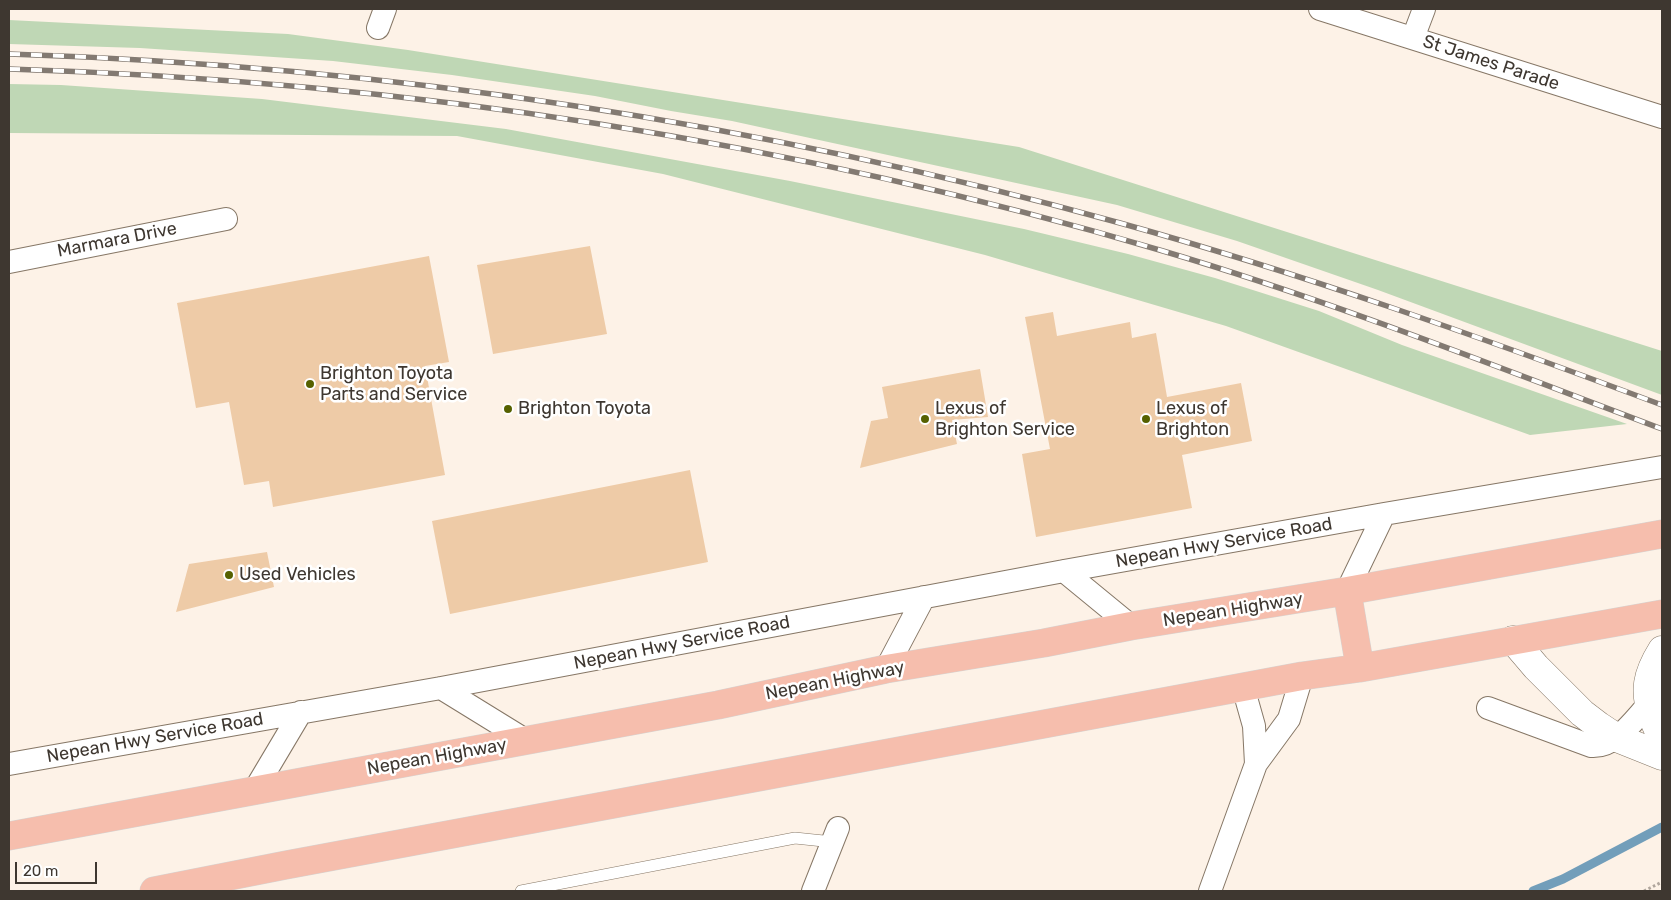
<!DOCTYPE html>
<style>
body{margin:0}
#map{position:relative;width:1671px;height:900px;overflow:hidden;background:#fdf2e7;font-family:Rubik,sans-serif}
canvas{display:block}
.frame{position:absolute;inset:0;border:10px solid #3e3730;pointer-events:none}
.scale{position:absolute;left:15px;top:862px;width:82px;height:22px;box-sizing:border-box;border:2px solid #3e3730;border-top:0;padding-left:6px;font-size:15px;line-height:18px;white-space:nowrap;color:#3e3730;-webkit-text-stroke:4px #fff;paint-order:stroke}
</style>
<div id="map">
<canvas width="1671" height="900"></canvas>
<div class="frame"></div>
<div class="scale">20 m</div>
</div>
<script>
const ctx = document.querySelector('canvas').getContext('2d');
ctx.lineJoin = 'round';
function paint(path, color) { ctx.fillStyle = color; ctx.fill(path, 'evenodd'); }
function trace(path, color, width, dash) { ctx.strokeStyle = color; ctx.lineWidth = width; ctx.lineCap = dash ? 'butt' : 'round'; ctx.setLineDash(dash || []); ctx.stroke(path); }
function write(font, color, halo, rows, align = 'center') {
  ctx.font = font + ' Rubik,sans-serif'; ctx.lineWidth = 5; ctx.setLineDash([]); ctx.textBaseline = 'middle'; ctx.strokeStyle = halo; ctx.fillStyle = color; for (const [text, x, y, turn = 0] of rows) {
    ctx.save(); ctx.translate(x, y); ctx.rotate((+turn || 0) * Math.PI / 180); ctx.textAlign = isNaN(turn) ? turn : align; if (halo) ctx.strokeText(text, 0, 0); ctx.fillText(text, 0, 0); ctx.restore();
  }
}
const green = new Path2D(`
 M9,20L288,34L408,50L1019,147L1662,351V395L1378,290L1237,241L1117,205L732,121L671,111L595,96L452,75L333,61L140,48L9,44Z
 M9,84L61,85L262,99L506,129L790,181L1024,229L1128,254L1215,278L1319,311L1402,345L1627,424L1530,435L1226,326L985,255L663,174L457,136L9,133Z`);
const stream = new Path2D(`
 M1533,891L1563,879L1662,827`);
const building = new Path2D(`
 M590,246L607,334L493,354L477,265Z
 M429,256L449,362L425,366L445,475L273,507L269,481L244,485L229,402L196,408L177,303Z
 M1053,312L1057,336L1130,322L1132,338L1156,333L1167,397L1241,383L1252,441L1182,455L1192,508L1036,537L1022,454L1050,449L1025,317Z
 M980,369L988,417L952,420L957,444L860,468L871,421L888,418L882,387Z
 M690,470L708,562L450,614L432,521Z
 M267,552L274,587L176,612L189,564Z`);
const path = new Path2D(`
 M1644,891L1662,882`);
const lane = new Path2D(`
 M521,891L795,838L833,842`);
const street = new Path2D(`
 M1320,9L1662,117
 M378,28L385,9
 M1413,38L1424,9
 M9,262L226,219
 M1064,571L1131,626
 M1347,591L1384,514
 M886,669L924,597
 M1243,687L1254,726L1256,764
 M441,688L527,741
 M1488,708L1591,746C1615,748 1633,721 1648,705
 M9,764L441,688L1064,571L1384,514L1662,467
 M254,791L301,712
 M813,891L838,828
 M1210,891L1256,764L1289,719L1302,676`);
const secondary = new Path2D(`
 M1513,640L1536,667L1582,713L1599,726L1617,738L1662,756
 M1662,650C1647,674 1643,691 1653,718C1656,724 1657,730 1662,735`);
const highway = new Path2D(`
 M1347,591L1360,668
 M9,836L718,705L886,669L1044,643L1131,626L1347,591L1662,534
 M154,891L286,865L1243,687L1302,676L1360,668L1662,614`);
const rail = new Path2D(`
 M9,54C385,66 757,122 1120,223C1304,274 1483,338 1662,405
 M9,69C399,81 788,140 1163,251C1332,301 1497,367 1662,429`);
const markers = [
 [310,384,5,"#566100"],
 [508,409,5,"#566100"],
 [925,419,5,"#566100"],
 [1146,419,5,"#566100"],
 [229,575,5,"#566100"]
];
const streetNames = [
 ["St James Parade",1491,63,18],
 ["Marmara Drive",117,240,-11],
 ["Nepean Hwy Service Road",1224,543,-10],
 ["Nepean Highway",1233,610,-9],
 ["Nepean Hwy Service Road",682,643,-11],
 ["Nepean Highway",835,681,-11],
 ["Nepean Hwy Service Road",155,738,-10],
 ["Nepean Highway",437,757,-10]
];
const poiNames = [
 ["Brighton Toyota",320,374],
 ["Parts and Service",320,395],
 ["Brighton Toyota",518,409],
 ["Lexus of",935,409],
 ["Brighton Service",935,430],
 ["Lexus of",1156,409],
 ["Brighton",1156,430],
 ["Used Vehicles",239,575]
];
paint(green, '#bfd7b5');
trace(stream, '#729eba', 9);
paint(building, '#eecba7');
trace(lane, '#867766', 12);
trace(street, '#867766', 24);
trace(secondary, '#867766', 29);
trace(highway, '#d5d3d1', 29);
trace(path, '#b0a69d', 3, [2.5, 2.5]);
trace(lane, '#fff', 11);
trace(street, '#fff', 22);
trace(secondary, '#fff', 28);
trace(highway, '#f6bead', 28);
trace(rail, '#837a72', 5.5);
trace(rail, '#fff', 4, [11]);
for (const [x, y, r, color] of markers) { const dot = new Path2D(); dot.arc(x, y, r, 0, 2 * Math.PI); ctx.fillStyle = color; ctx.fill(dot); trace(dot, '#fff', 2); }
write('18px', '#3e3730', '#fff', streetNames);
write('18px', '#3e3730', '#fff', poiNames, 'left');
</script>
